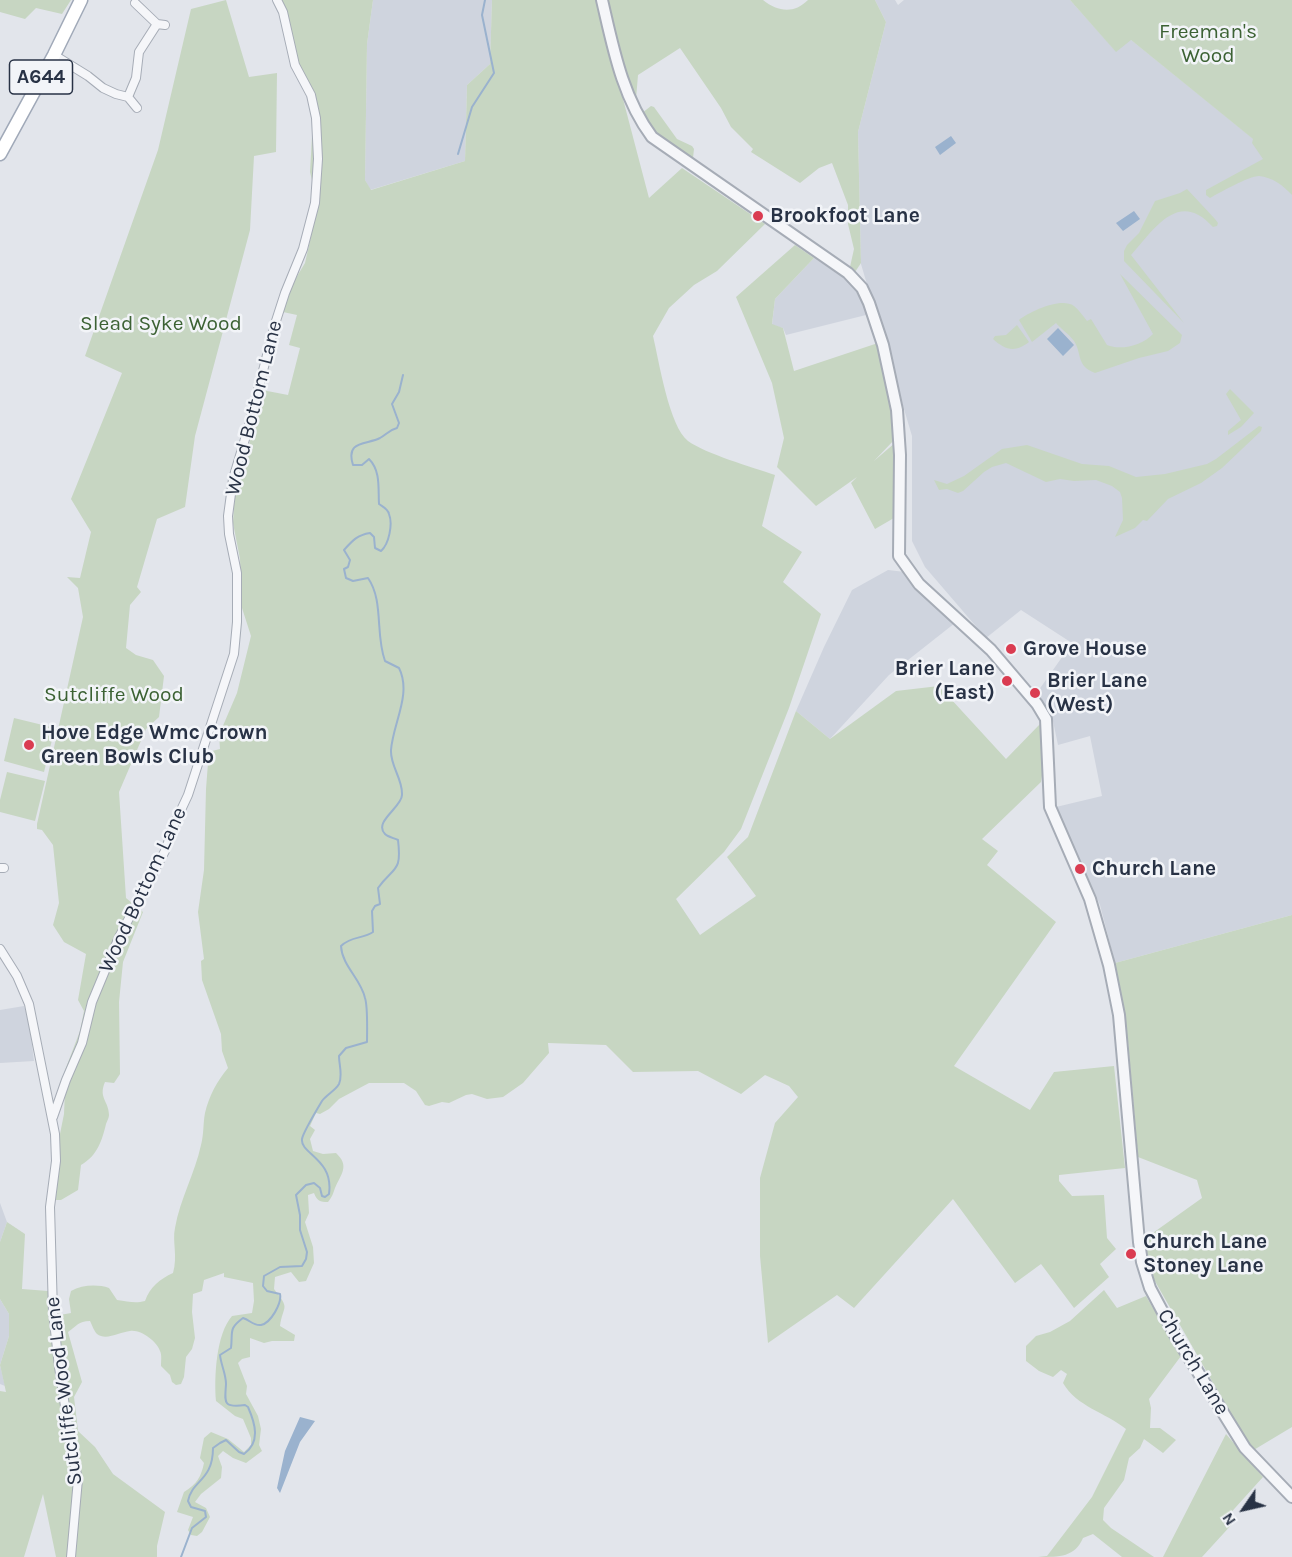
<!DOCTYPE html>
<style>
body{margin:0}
#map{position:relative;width:1292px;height:1557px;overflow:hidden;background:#e2e5eb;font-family:Karla,sans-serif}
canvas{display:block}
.north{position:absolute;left:1214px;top:1479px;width:60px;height:60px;-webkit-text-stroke:4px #f2f4f8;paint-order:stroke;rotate:236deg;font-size:16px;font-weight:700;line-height:24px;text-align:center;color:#283245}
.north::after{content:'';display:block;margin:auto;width:21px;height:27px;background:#283245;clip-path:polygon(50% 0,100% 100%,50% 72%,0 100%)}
</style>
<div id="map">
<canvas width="1292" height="1557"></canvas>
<div class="north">N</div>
</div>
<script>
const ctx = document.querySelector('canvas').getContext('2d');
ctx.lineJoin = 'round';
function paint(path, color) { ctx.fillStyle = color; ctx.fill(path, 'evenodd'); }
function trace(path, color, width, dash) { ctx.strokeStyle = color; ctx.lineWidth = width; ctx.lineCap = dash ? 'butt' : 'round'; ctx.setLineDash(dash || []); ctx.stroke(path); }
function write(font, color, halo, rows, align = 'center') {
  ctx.font = font + ' Karla,sans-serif'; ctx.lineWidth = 5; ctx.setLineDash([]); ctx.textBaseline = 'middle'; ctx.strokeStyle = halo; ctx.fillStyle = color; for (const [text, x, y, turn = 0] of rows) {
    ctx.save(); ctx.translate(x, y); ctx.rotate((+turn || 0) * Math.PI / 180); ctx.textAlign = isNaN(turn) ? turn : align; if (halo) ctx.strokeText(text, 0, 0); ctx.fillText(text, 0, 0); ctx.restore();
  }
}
const built = new Path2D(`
 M373,0H492L490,64L467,85L465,161L370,190L365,180L367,44Z
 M875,0H895L898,5L904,0H1070L1116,51L1130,39L1292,170V915L1115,963L1100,905L1056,807L1102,796L1090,736L1058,745L1053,721L1036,694L1072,643L1021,610L986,638L925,567L912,541V436L861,264L858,132L886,22Z
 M814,258L841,276L854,287L864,302L870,314L786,335L783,328L772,325L775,299Z
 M888,570L905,572L955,623L889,675L830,739L796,711L824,647L852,590Z
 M24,1006L29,1019L34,1061L0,1063V1010Z
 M0,1203L7,1222L0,1242Z
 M0,1299L9,1314V1336L0,1365L5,1386L0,1384Z`);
const green = new Path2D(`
 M0,0H71L62,14L36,8L25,19L0,12Z
 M226,0L249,77L277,73L276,152L254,156L250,230L195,436L185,507L157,519L137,587L141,592L130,605L126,648L136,655L153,660L164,676L159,717L146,729L119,792L126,898L143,912L123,962L119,1002L120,1074L114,1083L105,1082C98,1098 109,1101 109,1115C109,1118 107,1121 106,1124C102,1141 97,1156 81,1165L78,1190L61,1200H54L58,1180V1144L64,1114L65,1090L59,1086L80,1031L84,1011L78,1000L86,954L64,942L53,925L59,903L53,845L42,830L37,829V824L83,617L78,588L67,577L80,578L91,532L71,499L122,373L85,356L158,150L191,9Z
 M280,0H373L367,44L365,180L371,190L465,161L467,85L490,64L492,0H597L649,198L682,168L765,224L717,271L694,285L669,308L653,336C659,361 669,426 688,441C706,454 752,467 775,475L762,526L802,552L783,582L821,614L789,708L741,829L724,852L676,899L700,935L756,896L727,857L748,837L796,711L830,739L896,691L939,686L1006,759L1040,724L1046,750L1041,782L982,839L998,851L987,865L1056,922L954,1066L1030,1110L1054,1072L1114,1066L1125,1168L1059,1175V1181L1072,1196L1104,1195L1107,1238L1116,1249L1100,1264L1109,1277L1074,1308L1041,1264L1015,1283L953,1199L854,1308L837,1295L768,1343L760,1256V1178L775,1123L798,1097L789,1086L765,1075L741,1094L698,1071L633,1072L606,1045L548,1043L549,1053L523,1083L503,1097L487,1099L472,1094L466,1095L449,1103L442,1102L429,1106L425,1105L416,1091L404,1083H369L339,1099L329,1109L320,1114L316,1113L310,1126L315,1130L310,1139L313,1151L323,1154L336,1153C350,1166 341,1174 335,1188C333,1194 332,1197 328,1202C320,1202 317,1201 314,1193L308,1195L309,1213L305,1222L313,1247L314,1263L306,1281L299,1282L291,1272L275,1277L274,1289C291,1310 283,1305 280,1326L295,1335L294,1341H272L264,1343L250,1338V1357L242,1359L238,1363L247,1386L246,1394L258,1416L261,1429L259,1445L262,1451L246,1463L233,1458L223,1451L218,1456L222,1467L221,1478L201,1494L195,1502L206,1508L210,1517L202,1532L197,1536L191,1535L188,1530L193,1517L177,1512L184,1492C197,1484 201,1477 204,1463L200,1458L204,1438L211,1432L228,1439L244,1452L251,1445V1438L243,1419L235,1416L216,1401C214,1378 216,1334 232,1316L252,1313L254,1301L253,1283L224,1277V1273L204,1280L202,1291L193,1294L192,1312L195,1338L192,1349L186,1357L184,1377L181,1384L176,1385L172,1382L170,1375L161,1366C161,1361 162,1355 160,1351C157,1341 140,1329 130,1331C120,1332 106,1341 97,1334C94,1331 92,1325 90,1321C78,1321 77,1326 68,1332L82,1382L74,1397L78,1431L95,1447L113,1474L165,1512L157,1546V1557H56L43,1494L24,1557H0V1391L6,1392L0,1365L9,1336V1314L0,1299V1242L7,1222L25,1234L22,1289L48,1291L56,1289L60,1315L71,1313L69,1299L71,1291C82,1285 97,1284 109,1288L117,1300C128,1301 134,1304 145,1301C150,1287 160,1279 173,1273C178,1256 172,1241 175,1228C180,1199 195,1173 201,1145C204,1134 203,1123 205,1113C209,1096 217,1081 228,1068L222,1051L221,1034L202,980L201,961L204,959L198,912L204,870L206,789L208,763L206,761L208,752L220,749L219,735L237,693L251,636L242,608L240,559L233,523L235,488L253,432L262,390L288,395L300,348L289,345L297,315L283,312L290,288L305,263L318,205L310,172L313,118L286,13Z
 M608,0H763C778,12 794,14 808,0H875L886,22L858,132L861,263L855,272L850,267L854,249L848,224V205L832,163L819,168L800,183L751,152L753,149L731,127L721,108L680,48L638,75L636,99L634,100L618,56Z
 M1070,0H1292V195C1284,186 1272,177 1259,176C1249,176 1219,193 1210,198L1206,195V190L1263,159L1252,143L1253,139L1131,40L1116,52Z
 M651,106L654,107L677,139L692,146L694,149L693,158L690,159L656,137L642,113Z
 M1187,189L1215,219L1218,223L1217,226L1213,227C1179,189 1155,228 1131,255L1184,323L1124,261V251L1127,245L1139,233L1155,201L1180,193Z
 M795,245L814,258L775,299L772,324L783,328L794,371L878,343L892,413L895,439L874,461L896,442L894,518L875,529L851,483L857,477L816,506L777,467L784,438L772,383L736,297Z
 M1120,274L1182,335L1180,343L1168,351L1139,358L1095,373C1076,366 1082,353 1074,341C1069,334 1061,329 1056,323L1032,342L1019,320C1031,311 1061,297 1074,306C1079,310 1083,316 1087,321L1091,319L1107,345C1121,351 1143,345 1153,334Z
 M1017,325L1029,342C1015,353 1005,350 993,339L995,336L1006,335Z
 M1230,389L1254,413L1241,427L1228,435V431L1241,420L1226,394Z
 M1259,426L1262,427L1261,431L1222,468L1201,483L1168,499L1147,521L1143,520L1135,528L1115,537L1123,520L1122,498L1120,492L1112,486L1096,480L1074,481L1060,479L1046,482L1006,463L992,467L984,472L963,491L958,493L947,489L939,490L934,480L947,484L964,476L1002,449L1027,445L1082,464L1109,466L1136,477L1165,474L1207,464L1216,459Z
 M14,718L55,728L44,772L4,761Z
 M7,772L45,781L35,821L0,812V800Z
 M1292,915V1427L1252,1451L1152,1276L1143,1240L1202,1198L1197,1180L1138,1157L1128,1042L1115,963Z
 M1104,1290L1117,1308L1146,1296L1181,1356L1149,1399L1151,1408L1150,1428H1160L1176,1440L1163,1453L1144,1439L1140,1448L1129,1458L1124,1480L1104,1508L1103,1520L1111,1528L1154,1557H1122L1093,1534L1083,1538C1075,1557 1060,1557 1038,1557L1047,1556L1092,1497L1126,1429C1105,1412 1077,1407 1063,1383L1067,1374L1061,1370L1053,1377L1039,1371L1026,1361V1346L1036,1336L1050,1332L1070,1321Z
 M1226,1434L1263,1477L1226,1518L1234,1522L1202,1557H1163Z`);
const water = new Path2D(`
 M951,136L956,143L940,155L935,147Z
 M1134,211L1140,219L1123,231L1116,223Z
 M1058,328L1074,345L1063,356L1047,339Z
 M300,1417L315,1421L300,1442L280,1493L277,1488L285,1451Z`);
const stream = new Path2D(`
 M458,154L472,107L494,73L482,15L485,0
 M181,1557L192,1528L206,1517L205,1511L191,1507L188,1501C192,1480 213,1481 213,1448L220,1443L226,1440L239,1452L244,1454C261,1442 255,1423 248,1407L245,1405C222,1408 225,1402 226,1384C226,1374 221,1365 220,1355L231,1348C233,1332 228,1329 243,1318C250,1320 253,1326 261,1325C271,1323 282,1303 280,1294L267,1291L263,1286L264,1276L280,1267L302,1266L306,1259L307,1252L300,1230V1215L296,1195L306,1185L314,1183L320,1188L322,1196L325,1197L329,1194C334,1159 300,1154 302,1139C303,1133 319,1106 322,1101C326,1095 335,1091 339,1084C343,1075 339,1065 339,1056L346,1048L367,1042C367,1033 368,1007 365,998C361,979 342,966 341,946C351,936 363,939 373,932L372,911L375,906L380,904L378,888C394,866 402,873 398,840C394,838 388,837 385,834C373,822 402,807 402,795C403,779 390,766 391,750C393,723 412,694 399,668L385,661C375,634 384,601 368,578L353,581L346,578L344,569L348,567L350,560L344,550C352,541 357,535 370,533L374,537L375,548L381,551C389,544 393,524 389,514C388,509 383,507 379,504C378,489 381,471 369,459L362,465H353C345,440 367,445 380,438C387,434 389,430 397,428L399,423L392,404L399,392L403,375`);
const minor = new Path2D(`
 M135,3L157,24L165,25
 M54,55L88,76L103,88L116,94L128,97L137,108
 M128,97L136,78L139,52L157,24
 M0,868H4
 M0,949L17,976L29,1004L55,1134L56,1161L50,1207L53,1312L59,1367L72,1452L78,1479L71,1557
 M53,1117L66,1080L82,1043L92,1002L119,937L165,851L175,823L188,795L234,654L237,622V573L229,534L228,516L233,479L248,429L275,324L285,293L303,249L315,203L318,159L316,118L311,95L295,65L283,12L277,0`);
const tertiary = new Path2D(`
 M602,0C613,47 622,97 652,137L848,273L862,288L869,303L883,345L897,410L900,455L899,556L919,584L991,650L1037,704L1046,719L1050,807L1090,899L1109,965L1119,1015L1139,1242L1142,1262L1150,1288L1175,1335L1245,1448L1292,1497`);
const primary = new Path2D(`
 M0,154L54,55L81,0`);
const markers = [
 [758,216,6,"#da3c51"],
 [1011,649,6,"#da3c51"],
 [1007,681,6,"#da3c51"],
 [1035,693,6,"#da3c51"],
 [29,745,6,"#da3c51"],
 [1080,869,6,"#da3c51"],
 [1131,1254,6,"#da3c51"]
];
const shields = [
 [41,77,63]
];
const shieldNames = [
 ["A644",41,77]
];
const parkNames = [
 ["Freeman's",1208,32],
 ["Wood",1208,56],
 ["Slead Syke Wood",161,324],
 ["Sutcliffe Wood",114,695]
];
const poiNames = [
 ["Brookfoot Lane",770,216],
 ["Grove House",1023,649],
 ["Brier Lane",995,669,"right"],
 ["(East)",995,693,"right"],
 ["Brier Lane",1047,681],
 ["(West)",1047,705],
 ["Hove Edge Wmc Crown",41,733],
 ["Green Bowls Club",41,757],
 ["Church Lane",1092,869],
 ["Church Lane",1143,1242],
 ["Stoney Lane",1143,1266]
];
const streetNames = [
 ["Wood Bottom Lane",254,408,-76],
 ["Wood Bottom Lane",143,890,-65],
 ["Church Lane",1193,1362,59],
 ["Sutcliffe Wood Lane",64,1391,-97]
];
paint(built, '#cfd4de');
paint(green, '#c7d6c2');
paint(water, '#9ab2ce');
trace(stream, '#9ab2ce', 2);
trace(minor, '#a6acb6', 10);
trace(tertiary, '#a6acb6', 14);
trace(primary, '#a0a9b8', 15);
trace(minor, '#f5f6f9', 8);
trace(tertiary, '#f5f6f9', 10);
trace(primary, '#fff', 12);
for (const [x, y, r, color] of markers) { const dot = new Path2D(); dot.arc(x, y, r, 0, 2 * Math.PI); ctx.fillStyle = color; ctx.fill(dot); trace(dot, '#f2f4f8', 2); }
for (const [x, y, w] of shields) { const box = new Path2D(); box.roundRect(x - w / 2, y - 17, w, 34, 4.5); ctx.fillStyle = '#f2f4f8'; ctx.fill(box); trace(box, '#283245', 1.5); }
write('bold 20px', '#283245', null, shieldNames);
write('21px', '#3c6234', '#f2f4f8', parkNames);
write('bold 21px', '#283245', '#f2f4f8', poiNames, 'left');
write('21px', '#283245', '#f2f4f8', streetNames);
</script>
